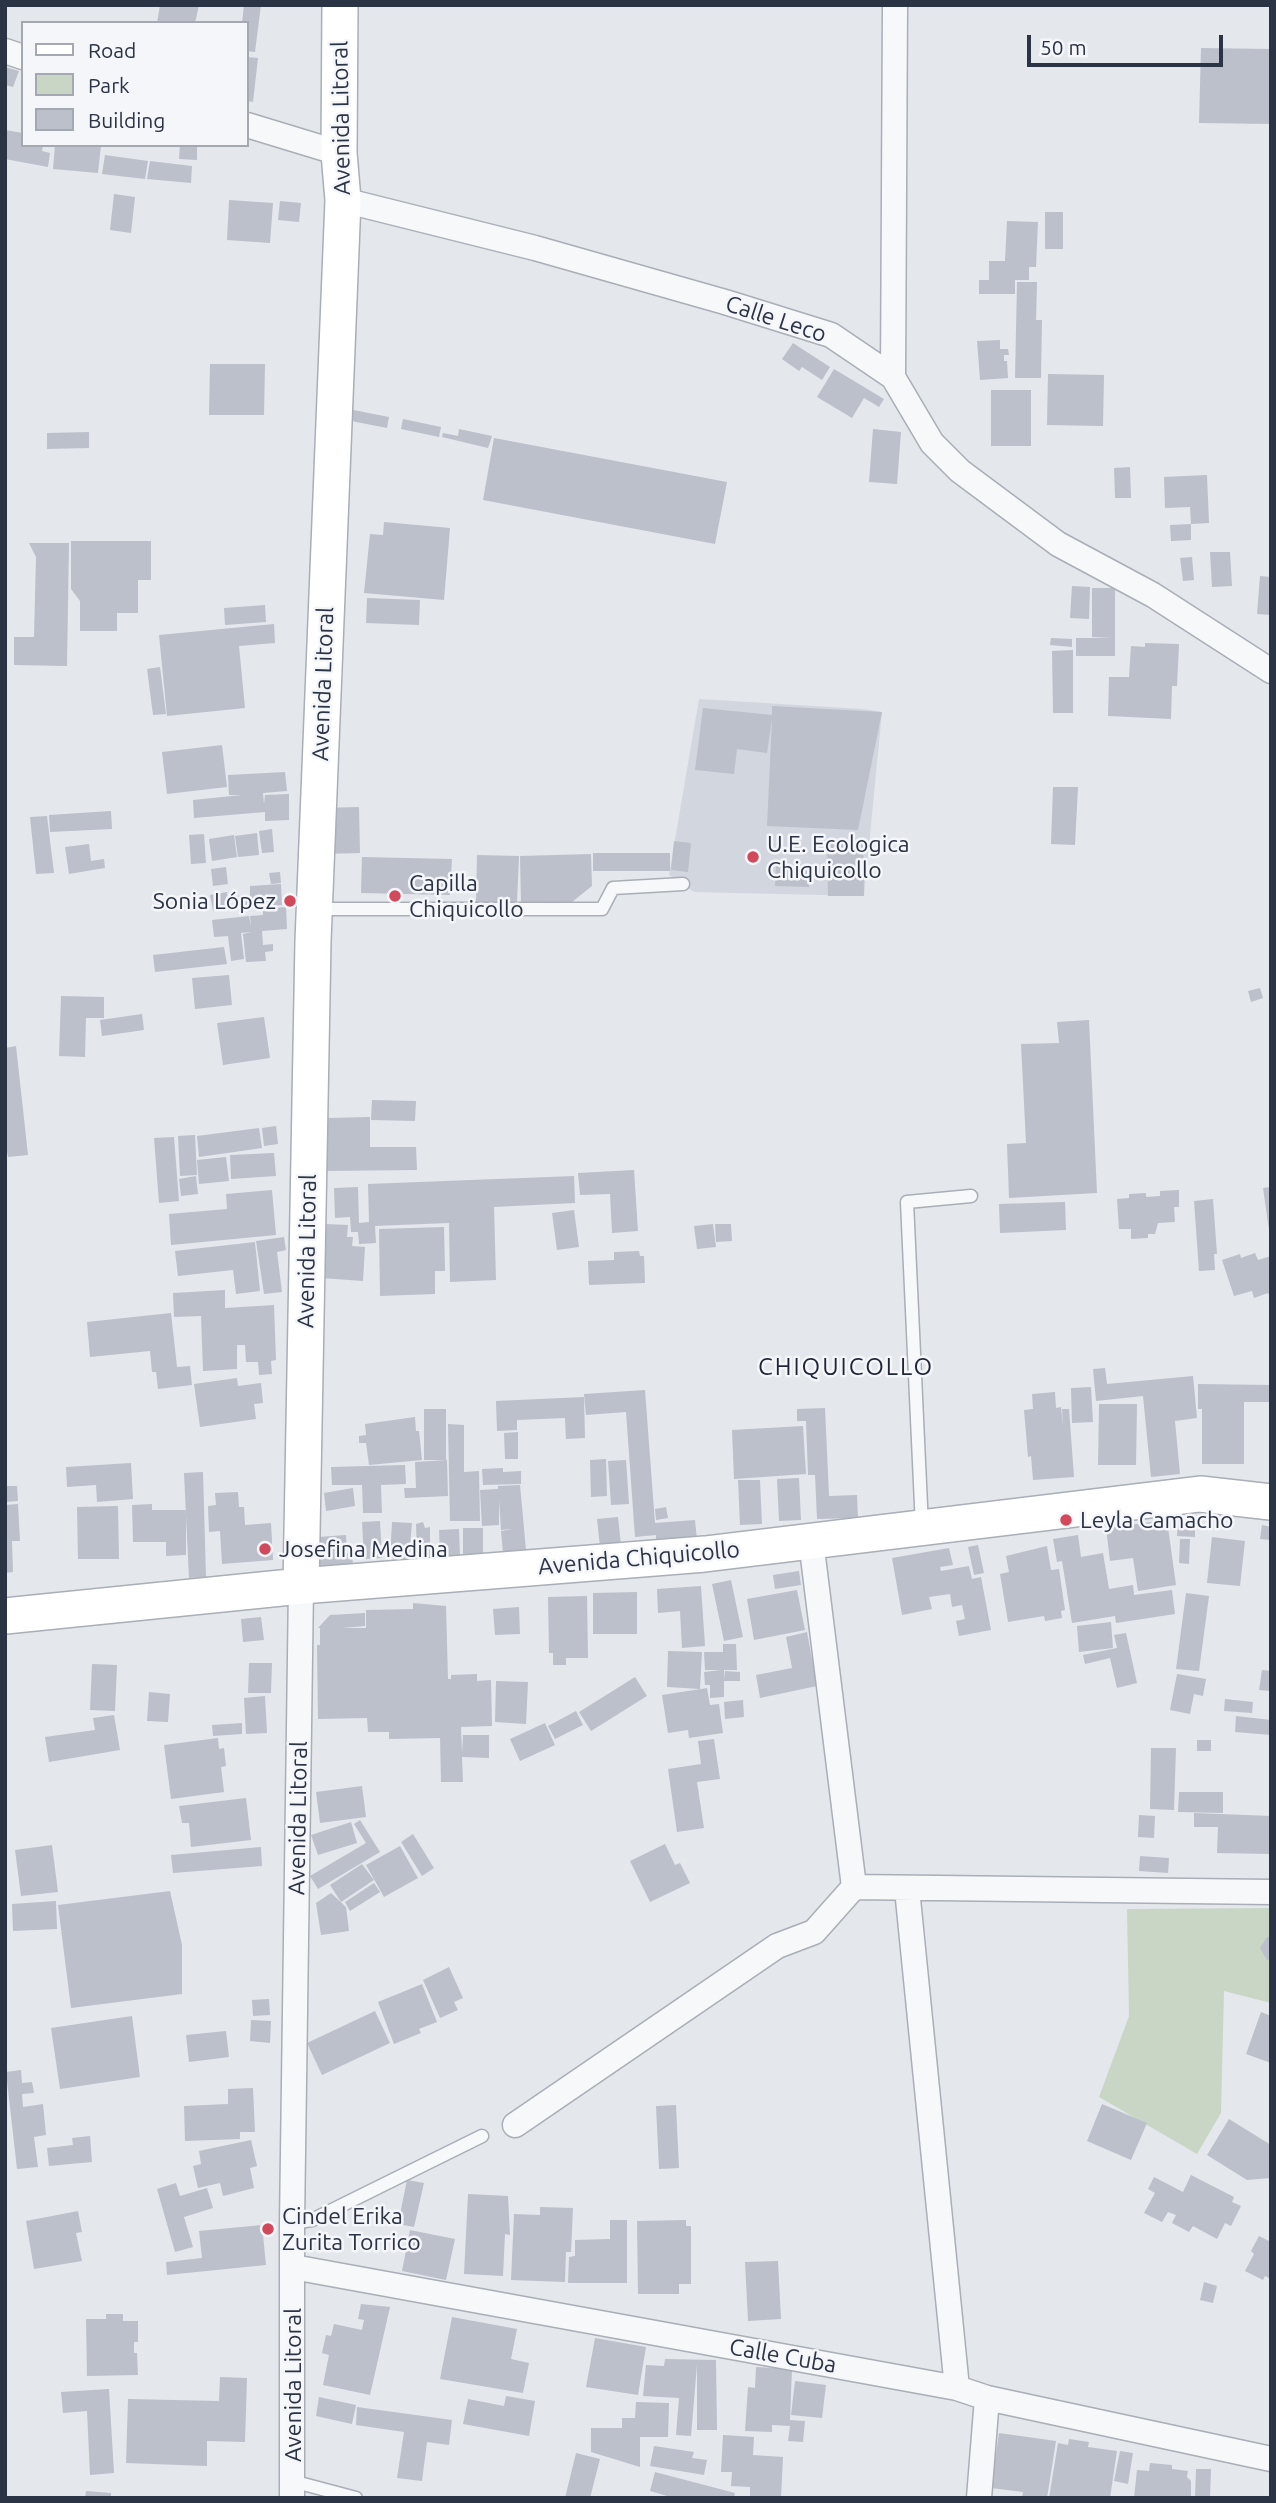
<!DOCTYPE html>
<meta charset="utf-8">
<style>
body{margin:0}
#map{position:relative;width:1276px;height:2503px;overflow:hidden;background:#e4e7ec;font-family:Ubuntu,sans-serif}
canvas{display:block}
.frame{position:absolute;inset:0;border:7px solid #2b3445;pointer-events:none}
.legend{position:absolute;left:21px;top:21px;width:228px;height:126px;box-sizing:border-box;background:#f4f6f9;border:2px solid #a4a8b1;margin:0;padding:9px 12px;list-style:none;font-size:21px;color:#2b3445}
.legend li{display:flex;align-items:center;gap:14px;height:35px}
.legend b{width:35px;border:2px solid #a4a8b1}
.scale{position:absolute;left:1027px;top:35px;width:196px;height:32px;box-sizing:border-box;border:4px solid #2b3445;border-top:0;padding-left:9px;font-size:21px;line-height:24px;white-space:nowrap;color:#2b3445;-webkit-text-stroke:5px #f4f6f9;paint-order:stroke}
</style>
<div id="map">
<canvas width="1276" height="2503"></canvas>
<div class="frame"></div>
<ul class="legend">
<li><b style="height:9px;background:#fff"></b>Road</li>
<li><b style="height:19px;background:#c9d6c5"></b>Park</li>
<li><b style="height:19px;background:#bbc0ca"></b>Building</li>
</ul>
<div class="scale">50 m</div>
</div>
<script>
const ctx = document.querySelector('canvas').getContext('2d');
ctx.lineJoin = 'round';
function paint(path, color) { ctx.fillStyle = color; ctx.fill(path, 'evenodd'); }
function trace(path, color, width, dash) { ctx.strokeStyle = color; ctx.lineWidth = width; ctx.lineCap = dash ? 'butt' : 'round'; ctx.setLineDash(dash || []); ctx.stroke(path); }
function write(font, color, halo, rows, align = 'center') {
  ctx.font = font + ' Ubuntu,sans-serif'; ctx.lineWidth = 5; ctx.setLineDash([]); ctx.textBaseline = 'middle'; ctx.strokeStyle = halo; ctx.fillStyle = color; for (const [text, x, y, turn = 0] of rows) {
    ctx.save(); ctx.translate(x, y); ctx.rotate((+turn || 0) * Math.PI / 180); ctx.textAlign = isNaN(turn) ? turn : align; if (halo) ctx.strokeText(text, 0, 0); ctx.fillText(text, 0, 0); ctx.restore();
  }
}
const built = new Path2D(`
 M699,699L863,709L882,712L864,896L694,892L669,875Z`);
const green = new Path2D(`
 M1271,1908V2003L1224,1991L1221,2113L1197,2154L1099,2097L1129,2016L1127,1909Z`);
const building = new Path2D(`
 M160,5H199L195,23H157Z
 M244,5H261L255,52L247,51V23H242Z
 M1201,48L1271,49V124L1199,123Z
 M247,57L258,58L253,102L247,101Z
 M5,67L19,71L13,87L5,85Z
 M5,130L23,133V145H43L42,151L50,153L48,167L5,159Z
 M55,145H101L98,173L53,169Z
 M180,145H197V160L179,159Z
 M105,155L148,161L145,179L102,174Z
 M150,161L192,166L191,183L147,179Z
 M114,194L135,197L131,233L110,230Z
 M229,200L273,203L270,243L227,240Z
 M280,201L301,203L299,222L278,220Z
 M1045,212H1063V249H1045Z
 M1007,221L1038,222L1036,267H1029V280H1015V294H979V280H989V261H1005Z
 M1017,282H1037L1036,320H1042L1041,378H1015Z
 M1000,340V349H1008L1009,355H1004V361H1007L1008,378L980,380L977,341Z
 M793,343L830,367L822,380L802,367L799,371L782,359Z
 M210,364H265L264,415H209Z
 M834,369L884,399L879,407L864,398L852,418L817,397Z
 M1048,374L1104,375L1103,426L1047,425Z
 M991,390H1031V446H991Z
 M338,407L389,417L387,428L336,418Z
 M403,419L441,427L439,437L401,429Z
 M459,429L492,436L488,448L442,437L443,433L458,436Z
 M873,429L901,432L897,484L869,482Z
 M89,432V448L47,449V433Z
 M494,438L727,482L715,544L483,500Z
 M1130,467L1131,498H1115L1114,468Z
 M1207,475L1209,523L1191,524L1190,507L1165,508L1164,477Z
 M384,522L450,528L444,600L364,593L370,534L383,535Z
 M1191,524V540L1171,541L1170,525Z
 M71,541H151V580H138V613H117V631H80V601L71,589Z
 M29,543H69L67,666L14,665V637H34L36,557Z
 M1210,552H1230L1232,586L1212,587Z
 M1192,557L1194,580L1183,581L1180,558Z
 M1260,576L1271,577V615L1257,614Z
 M1072,586L1090,587L1089,619L1070,618Z
 M1092,588H1115V656H1076V638H1112L1092,637Z
 M367,598L420,600L419,625L366,623Z
 M265,605L266,622L225,625L224,608Z
 M274,624L275,643L239,646L245,708L167,716L159,635Z
 M1051,638L1072,639V647L1050,645Z
 M1145,643L1179,644L1177,686H1172L1171,719L1108,716L1109,677H1129L1131,646L1145,647Z
 M1073,650V713H1053L1052,651Z
 M160,667L166,714L153,715L147,669Z
 M772,706L882,712L858,830L767,826L772,719L767,753L737,749L734,774L695,770L703,708L772,715Z
 M222,745L227,787L167,794L162,752Z
 M285,772L287,791L263,793L264,804L265,795L289,794V820L265,821V812L194,818L193,800L242,795H229L228,775Z
 M1053,787H1078L1075,845L1051,844Z
 M359,807L360,853L323,854L321,808Z
 M111,811L112,829L50,832L49,815Z
 M47,816L54,873L36,874L30,817Z
 M272,829L274,852L262,853L259,831Z
 M257,833L259,855L238,857L235,836Z
 M204,834L206,863L191,864L189,835Z
 M234,835L237,857L212,861L209,839Z
 M674,841L691,843L688,872L671,870Z
 M863,841L864,896H828L827,842Z
 M89,844L91,861L104,859L105,868L69,874L65,847Z
 M593,853H670V871H593Z
 M591,854L592,886L572,902L521,903L520,856Z
 M477,855L519,856L517,903H476Z
 M362,857L452,859L450,895L361,893Z
 M776,865L810,866L809,887L775,886Z
 M226,867L228,884L213,886L211,869Z
 M280,872L281,883L271,884L269,873Z
 M281,884L282,905L235,909L234,896L250,895V886Z
 M227,892L229,909L213,911L210,895Z
 M286,907L287,929L262,931L263,945L273,944V951L265,952L266,961L246,962L243,934L251,932L241,933L244,959L231,961L228,936L214,937L212,920L249,916L251,927L250,916L263,915V909Z
 M224,947L227,964L155,972L153,955Z
 M229,975L232,1005L195,1009L192,978Z
 M1260,988L1263,998L1251,1002L1248,991Z
 M61,996L104,997V1018H86L85,1057L59,1056Z
 M142,1014L144,1030L102,1036L100,1020Z
 M264,1017L270,1058L223,1065L217,1023Z
 M1089,1020L1097,1193L1009,1198L1007,1144L1026,1143L1021,1044L1059,1043L1057,1022Z
 M16,1046L28,1155L8,1157L5,1140V1048Z
 M372,1100L416,1101L415,1121L371,1120Z
 M370,1117V1147H416L417,1170L327,1171V1118Z
 M276,1126L278,1144L264,1146L262,1128Z
 M259,1128L262,1148L199,1157L197,1136Z
 M195,1135L197,1175L180,1176L178,1136Z
 M174,1137L179,1201L159,1203L154,1138Z
 M274,1153L276,1176L231,1179L230,1155Z
 M226,1157L229,1181L199,1184L197,1160Z
 M634,1170L638,1231L612,1233L610,1194L580,1195L578,1173Z
 M196,1176L198,1194L181,1196L179,1179Z
 M574,1176L575,1203L494,1207L496,1280L450,1282L449,1223L375,1226L376,1243L359,1244L358,1232H351L350,1217L335,1218L334,1188L358,1187L359,1223L369,1222L368,1184Z
 M1271,1187V1230H1269L1263,1188Z
 M272,1190L276,1235L171,1245L169,1214L227,1209L226,1194Z
 M1179,1190V1207H1174L1175,1222L1158,1223L1155,1234H1148V1238L1131,1239V1229H1119L1117,1199L1129,1198V1194L1146,1193V1197L1160,1196V1191Z
 M1213,1199L1217,1254H1214L1215,1270L1199,1271L1194,1201Z
 M1065,1202L1066,1230L1000,1233L999,1204Z
 M574,1210L579,1247L557,1250L552,1213Z
 M325,1224L348,1225L347,1237H353L352,1246L365,1247L363,1281L321,1278Z
 M713,1224L716,1247L697,1249L694,1226Z
 M715,1224H731L732,1241L716,1242Z
 M444,1227L445,1271H435V1294L380,1296L379,1229Z
 M284,1237L286,1250L277,1252L282,1292L264,1294L256,1241Z
 M255,1242L260,1291L236,1294L233,1270L178,1276L175,1251Z
 M639,1251L640,1256H644L645,1283L589,1285L588,1261L614,1260V1252Z
 M1255,1253L1258,1260L1271,1256V1299L1268,1293L1254,1298L1252,1291L1234,1296L1222,1260L1240,1254L1241,1258Z
 M225,1290V1308L274,1305L276,1360L271,1361L272,1374L259,1375L258,1362H246L245,1345H237V1369L203,1371L201,1316L174,1317L173,1293Z
 M171,1313L177,1367L190,1366L192,1385L158,1389L156,1372H152L150,1351L90,1357L87,1322Z
 M1105,1368L1107,1384L1193,1376L1197,1418L1175,1421L1180,1474L1151,1477L1143,1396L1096,1401L1093,1369Z
 M237,1378L238,1386L261,1383L263,1403L254,1404L256,1419L200,1427L194,1384Z
 M1198,1384L1271,1385V1402H1244V1464H1202V1409H1198Z
 M1091,1387L1093,1422L1072,1423L1071,1388Z
 M645,1390L655,1523L695,1520L697,1540L656,1543V1535L635,1537L626,1412L586,1415L584,1394Z
 M1055,1392L1056,1408L1061,1407L1063,1427L1062,1409H1069L1074,1477L1033,1480L1031,1456L1028,1457L1024,1410L1033,1409L1032,1394Z
 M584,1397L585,1438L566,1439L565,1418L517,1420V1430L497,1431L496,1401Z
 M1099,1404H1137L1136,1465H1098Z
 M825,1408L829,1496L857,1495L858,1518L817,1519L815,1475H808L806,1421H797V1409Z
 M424,1409H446V1460H424Z
 M415,1417L416,1431H419L422,1460L369,1465L366,1443H359V1436L366,1435L365,1424Z
 M448,1424L464,1425V1472L479,1471L480,1521H450Z
 M803,1426L806,1474L734,1479L732,1430Z
 M518,1432V1459H505L504,1433Z
 M606,1459L607,1496L591,1497L590,1460Z
 M447,1460L448,1496L405,1498L404,1488H416L415,1462Z
 M626,1460L629,1504L611,1505L608,1461Z
 M131,1463L133,1499L97,1502L96,1485L67,1487L66,1467Z
 M405,1465L406,1484L381,1485L382,1513H363L362,1485H332L331,1467Z
 M503,1468V1472L521,1471V1484L483,1485L482,1469Z
 M203,1472L206,1577L189,1578L184,1473Z
 M799,1478L801,1520L779,1521L777,1479Z
 M738,1480H760L762,1524L740,1525Z
 M520,1485L526,1550L503,1553L501,1531L512,1529L501,1530L499,1500V1525L482,1526L480,1490L498,1489V1486Z
 M5,1486H17L18,1501L5,1502Z
 M353,1488L355,1506L326,1511L324,1493Z
 M238,1492L239,1507H244L245,1525L271,1523L273,1560L222,1564L220,1531L209,1532L208,1506L216,1505L215,1493Z
 M18,1504L20,1541H12L13,1572L5,1573V1505Z
 M152,1504V1510H186V1555L166,1556V1542H133L132,1505Z
 M118,1506L119,1559H78L77,1507Z
 M666,1507L668,1518L656,1520L655,1509Z
 M618,1517L621,1545L600,1547L597,1519Z
 M1178,1519H1195V1537L1177,1536Z
 M1167,1520L1176,1585L1138,1591L1133,1558L1110,1561L1106,1528Z
 M380,1521L382,1558L364,1559L362,1522Z
 M392,1522L412,1523L409,1559L390,1558Z
 M423,1522L425,1528L430,1527V1558L417,1559L416,1524Z
 M1262,1525L1271,1527V1540L1260,1539Z
 M463,1528H483V1557H463Z
 M459,1529L460,1555L440,1556L439,1530Z
 M346,1535L347,1553H352L353,1566L320,1568L318,1537Z
 M1078,1535L1081,1557L1103,1553L1109,1589L1133,1585L1134,1595L1172,1590L1175,1614L1116,1623L1115,1616L1072,1623L1062,1561L1057,1562L1053,1539Z
 M1212,1537L1245,1541L1240,1586L1207,1583Z
 M1180,1539H1190L1189,1564L1179,1563Z
 M978,1545L984,1573L974,1575L968,1547Z
 M1047,1546L1051,1570L1059,1569L1065,1610L1061,1611L1062,1618L1045,1621L1044,1616L1008,1622L1000,1574L1009,1572L1006,1556Z
 M949,1548L953,1565L940,1567L941,1571L969,1566L972,1579L981,1577L991,1630L959,1636L956,1621L965,1619L962,1605L952,1607L950,1594L929,1597L932,1609L902,1615L892,1558Z
 M799,1571L801,1585L775,1589L773,1575Z
 M731,1580L743,1637L724,1641L712,1584Z
 M701,1586L705,1646L682,1648L680,1611L658,1613L657,1589Z
 M797,1590L805,1630L754,1640L747,1599Z
 M637,1592V1634H593V1593Z
 M1186,1593L1209,1596L1199,1671L1176,1669Z
 M587,1596L588,1658H566V1665H553V1653H549L548,1597Z
 M413,1603L446,1606L448,1679H451V1675L477,1674V1681L491,1680L492,1726L461,1727L462,1753L463,1735H489V1758L462,1757L463,1782H441L440,1738L389,1739V1732H368L367,1718L318,1719L317,1645H320V1628H318L330,1615L365,1613V1626L342,1628H366V1610L413,1609Z
 M519,1607L520,1634L495,1635L493,1609Z
 M261,1617L264,1640L243,1642L241,1619Z
 M1111,1622L1113,1648L1079,1652L1077,1626Z
 M807,1632L817,1686L760,1698L756,1675L792,1668L786,1637Z
 M1126,1633L1137,1683L1117,1688L1110,1658L1085,1664L1083,1655L1117,1648L1114,1635Z
 M723,1644H736L737,1670H724V1679L725,1671L740,1672V1681H724V1697L710,1698V1685H705L704,1672L721,1670H705L704,1652H723Z
 M668,1651L702,1652L700,1689L667,1687Z
 M249,1663H272L271,1693H248Z
 M92,1664L117,1665L115,1711L90,1710Z
 M1262,1670L1271,1671L1270,1691L1259,1690Z
 M1177,1674L1206,1679L1203,1696L1194,1694L1190,1714L1170,1710Z
 M635,1677L647,1696L591,1731L579,1712Z
 M496,1681L528,1682L526,1724L495,1722Z
 M707,1688L710,1705L719,1704L723,1733L689,1738L688,1730L668,1733L662,1695Z
 M149,1692L170,1694L168,1722L147,1721Z
 M265,1696L267,1733L246,1734L244,1698Z
 M1225,1699L1253,1702L1252,1713L1224,1711Z
 M743,1700L744,1717L725,1719L724,1702Z
 M576,1711L583,1725L555,1739L548,1726Z
 M114,1715L120,1750L49,1762L45,1737L95,1730L93,1718Z
 M1236,1716L1271,1720V1735L1235,1732Z
 M242,1723V1734L213,1736L212,1725Z
 M545,1723L555,1745L520,1761L510,1739Z
 M218,1738L219,1749L224,1748L226,1766L221,1767L224,1792L171,1799L164,1745Z
 M714,1739L720,1779L697,1782L704,1828L677,1832L668,1769L701,1764L698,1741Z
 M1197,1740H1211V1751H1197Z
 M1151,1748H1176L1174,1810L1150,1809Z
 M362,1786L366,1817L320,1823L316,1792Z
 M1179,1792H1223V1813L1178,1812Z
 M246,1798L251,1840L191,1847L189,1823H182L179,1806Z
 M1194,1813L1271,1816V1854L1217,1853L1218,1827H1194Z
 M1139,1815L1155,1816L1154,1838L1138,1837Z
 M360,1820L380,1852L318,1889L310,1876L366,1843L354,1824Z
 M351,1822L357,1843L318,1855L311,1835Z
 M413,1834L434,1868L422,1876L401,1842Z
 M665,1844L675,1865L680,1863L690,1883L650,1902L630,1861Z
 M52,1845L58,1892L21,1896L15,1850Z
 M400,1846L418,1878L384,1897L366,1865Z
 M261,1847L262,1866L173,1873L171,1855Z
 M1140,1856L1169,1858L1168,1873L1139,1871Z
 M362,1864L374,1880L341,1902L330,1885Z
 M374,1883L380,1892L350,1911L345,1902Z
 M170,1891L182,1945V1994L71,2008L58,1905Z
 M331,1893L346,1907L349,1931L321,1935L316,1903Z
 M56,1901L57,1929L13,1931L12,1904Z
 M1267,1937H1271V1960H1267L1260,1948Z
 M449,1967L463,1998L454,2002L458,2010L440,2018L423,1980Z
 M422,1984L437,2022L419,2029L421,2033L394,2044L378,2002Z
 M269,1999L270,2015L253,2016L252,2000Z
 M375,2011L390,2043L322,2075L307,2043Z
 M1261,2012L1271,2016V2063L1246,2054Z
 M132,2016L140,2077L60,2089L51,2028Z
 M251,2020L271,2021L270,2043L250,2041Z
 M226,2031L229,2057L189,2062L186,2035Z
 M21,2070L22,2083L32,2082L34,2093L22,2094L23,2107L43,2104L46,2135L34,2137L38,2167L17,2169L6,2072Z
 M253,2088L255,2132H240V2139L185,2141L184,2106L228,2104V2089Z
 M1102,2104L1147,2123L1131,2160L1087,2141Z
 M676,2105L679,2168L659,2169L656,2106Z
 M1229,2119L1271,2145V2178L1247,2180L1207,2155Z
 M90,2136L92,2162L49,2166L47,2148L73,2145L72,2138Z
 M251,2140L257,2166L250,2168L254,2188L223,2196L220,2183L198,2188L193,2166L201,2164L199,2151Z
 M1191,2175L1234,2197L1232,2202L1241,2206L1231,2226L1225,2223L1217,2239L1193,2226L1189,2232L1172,2223L1176,2215L1168,2212L1162,2222L1144,2213L1155,2193L1148,2189L1154,2177L1183,2192Z
 M407,2180L424,2183L414,2227L398,2224Z
 M176,2183L180,2196L207,2188L213,2208L184,2217L193,2247L175,2252L157,2189Z
 M468,2194L508,2196L510,2235L505,2234L503,2276L464,2274Z
 M540,2207L573,2208L571,2252H566L565,2282L511,2280L514,2214L540,2215Z
 M78,2211L82,2232L76,2233L82,2261L34,2269L26,2221Z
 M610,2220H627V2283H568L569,2257L575,2256V2240L610,2239Z
 M686,2220V2226H691V2284H679V2294H638L637,2221Z
 M262,2225L266,2265L167,2275L166,2262L202,2258L199,2231Z
 M410,2230L455,2239L446,2280L402,2271Z
 M1259,2236L1271,2242V2279L1265,2276L1263,2280L1245,2271L1254,2254L1251,2251Z
 M778,2261L781,2319L748,2321L745,2262Z
 M1204,2282L1217,2286L1213,2303L1200,2300Z
 M361,2304L390,2307L370,2395L323,2385L329,2355L322,2353L326,2335L331,2336L334,2324L362,2330L364,2320L358,2319Z
 M106,2314H123V2321H138V2342H134V2353H137L138,2375L87,2376L86,2319H106Z
 M452,2317L517,2329L511,2359L529,2363L523,2393L440,2379Z
 M595,2338L646,2347L638,2395L586,2387Z
 M665,2359L716,2360L717,2430H697V2365L691,2436L676,2435L679,2398L643,2396L646,2365L664,2366Z
 M756,2367L792,2369L790,2420L805,2421L803,2442L788,2441L790,2426L772,2425V2432L745,2431L748,2387L755,2388Z
 M220,2377L247,2378L245,2442L207,2441V2466L126,2463L128,2399L219,2401Z
 M795,2381L826,2385L822,2418L791,2415Z
 M109,2389L114,2473L90,2475L87,2411L63,2413L61,2392Z
 M506,2396L535,2401L529,2436L463,2424L468,2399L504,2406Z
 M319,2397L356,2405L352,2424L316,2416Z
 M636,2402L669,2403L668,2437H640V2467L591,2452V2428H622V2418H635Z
 M357,2407L452,2420L449,2445L427,2442L422,2481L397,2478L404,2432L356,2425Z
 M999,2433L1056,2441L1047,2498H1022L1023,2492L991,2488Z
 M723,2435L754,2437L753,2455L783,2457L781,2498H750V2487L731,2486L732,2472H721Z
 M1069,2439L1089,2442L1088,2447L1117,2451L1110,2498H1049L1058,2443L1068,2445Z
 M654,2446L694,2452L692,2458L707,2460L704,2475L650,2466Z
 M1120,2451L1133,2453L1128,2484L1114,2481Z
 M576,2453L600,2459L590,2498H565Z
 M1150,2463L1172,2465V2469L1188,2471L1187,2477L1191,2481V2498H1134L1137,2470L1149,2471Z
 M1196,2469H1211L1210,2498H1195Z
 M655,2472L735,2493L734,2498H674L650,2491Z
 M86,2491L111,2493V2498H85Z`);
const lane = new Path2D(`
 M318,909H602L613,888L683,884
 M922,1527L907,1202L971,1196
 M292,2223L312,2220L482,2136
 M292,2481L356,2498`);
const street = new Path2D(`
 M5,51L23,57
 M247,125L339,153
 M343,200L535,248L725,302L831,335L893,377L932,443L960,471L1058,544L1153,595L1271,671
 M893,377L895,5
 M811,1541L854,1887
 M907,1889L957,2388
 M515,2125L777,1946L814,1932L854,1887L1271,1892
 M293,2267L957,2388L987,2398L1271,2459
 M292,2498V2223L301,1586
 M979,2498L987,2398`);
const secondary = new Path2D(`
 M301,1586L313,941L343,200L339,153L340,5
 M5,1616L301,1586L705,1554L1200,1494L1271,1502`);
const markers = [
 [753,857,7,"#d1495b"],
 [395,896,7,"#d1495b"],
 [290,901,7,"#d1495b"],
 [1066,1520,7,"#d1495b"],
 [265,1549,7,"#d1495b"],
 [268,2229,7,"#d1495b"]
];
const streetNames = [
 ["Avenida Litoral",341,118,-91],
 ["Calle Leco",776,319,18],
 ["Avenida Litoral",323,684,-88],
 ["Avenida Litoral",307,1251,-89],
 ["Avenida Chiquicollo",639,1558,-5],
 ["Avenida Litoral",298,1818,-89],
 ["Calle Cuba",783,2356,10],
 ["Avenida Litoral",293,2385,-90]
];
const poiNames = [
 ["U.E. Ecologica",767,844],
 ["Chiquicollo",767,870],
 ["Capilla",409,883],
 ["Chiquicollo",409,909],
 ["Sonia López",276,901,"right"],
 ["Leyla Camacho",1080,1520],
 ["Josefina Medina",279,1549],
 ["Cindel Erika",282,2216],
 ["Zurita Torrico",282,2242]
];
const neighbourhoodNames = [
 ["CHIQUICOLLO",846,1367]
];
paint(built, '#d2d6de');
paint(green, '#c9d6c5');
paint(building, '#bbc0ca');
trace(lane, '#a9aeb7', 15);
trace(street, '#a9aeb7', 27);
trace(secondary, '#a9aeb7', 38);
trace(lane, '#f7f8fa', 12);
trace(street, '#f7f8fa', 24);
trace(secondary, '#fff', 35);
for (const [x, y, r, color] of markers) { const dot = new Path2D(); dot.arc(x, y, r, 0, 2 * Math.PI); ctx.fillStyle = color; ctx.fill(dot); trace(dot, '#f4f6f9', 2.5); }
write('23px', '#2b3445', '#f4f6f9', streetNames);
write('23px', '#2b3445', '#f4f6f9', poiNames, 'left');
ctx.letterSpacing = '2px';
write('24px', '#1d2536', '#f4f6f9', neighbourhoodNames);
ctx.letterSpacing = '0px';
</script>
